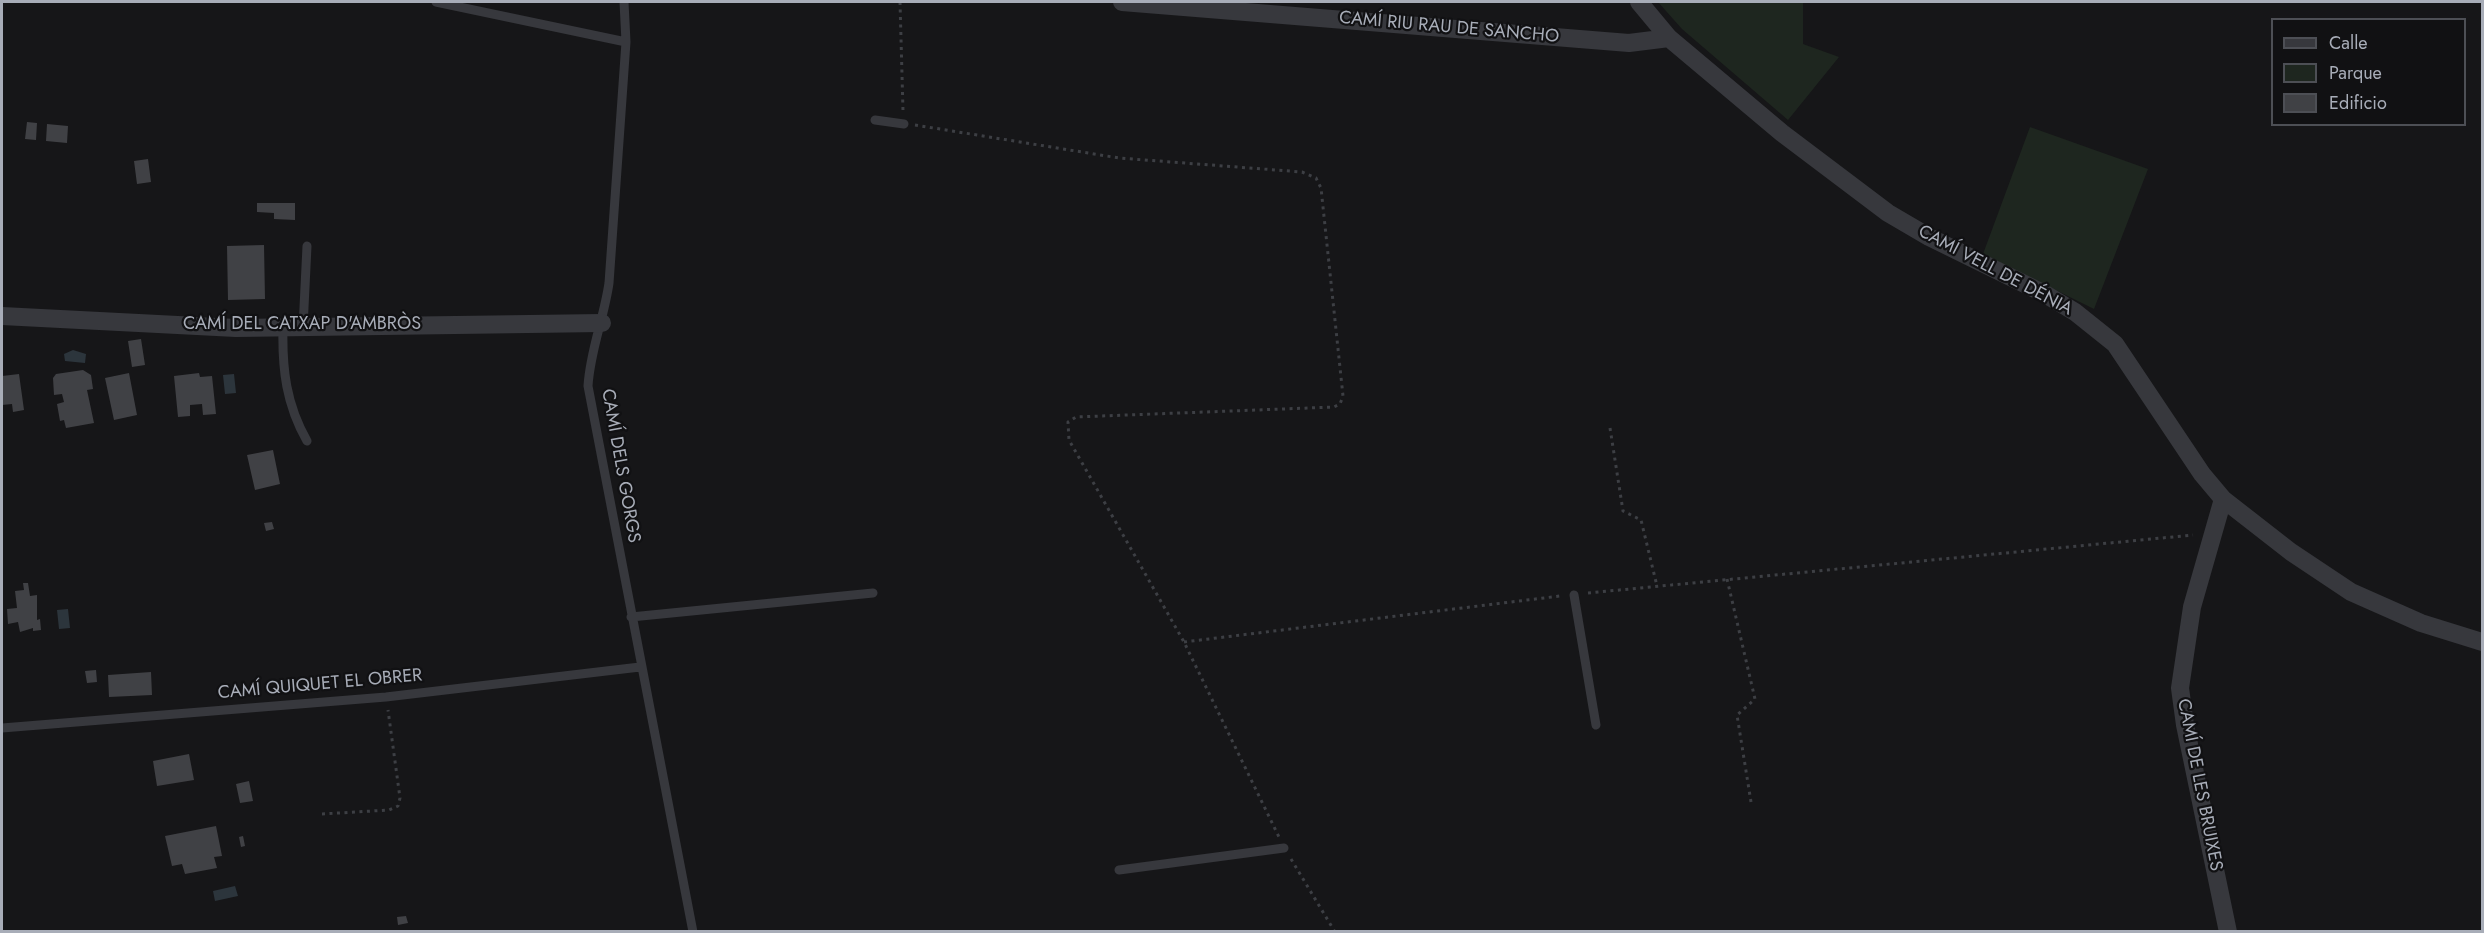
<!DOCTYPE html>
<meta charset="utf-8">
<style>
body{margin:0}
#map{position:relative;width:2484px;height:933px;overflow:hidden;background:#161618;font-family:Jost,sans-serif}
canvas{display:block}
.frame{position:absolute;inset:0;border:3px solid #a8adb8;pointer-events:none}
.legend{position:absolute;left:2271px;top:18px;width:195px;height:108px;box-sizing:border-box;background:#111113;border:2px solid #4d4f55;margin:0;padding:8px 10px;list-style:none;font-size:18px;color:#a8adb8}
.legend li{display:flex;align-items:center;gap:12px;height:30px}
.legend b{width:30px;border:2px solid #4d4f55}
</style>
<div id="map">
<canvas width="2484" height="933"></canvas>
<div class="frame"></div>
<ul class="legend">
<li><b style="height:8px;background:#37383d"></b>Calle</li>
<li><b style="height:16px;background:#1e261f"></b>Parque</li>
<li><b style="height:16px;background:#404145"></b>Edificio</li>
</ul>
</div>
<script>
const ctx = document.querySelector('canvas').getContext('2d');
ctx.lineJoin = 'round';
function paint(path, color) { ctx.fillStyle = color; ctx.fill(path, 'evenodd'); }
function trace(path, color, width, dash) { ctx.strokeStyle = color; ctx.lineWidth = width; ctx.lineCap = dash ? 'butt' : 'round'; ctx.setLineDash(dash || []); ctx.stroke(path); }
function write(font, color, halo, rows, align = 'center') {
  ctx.font = font + ' Jost,sans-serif'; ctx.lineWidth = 4.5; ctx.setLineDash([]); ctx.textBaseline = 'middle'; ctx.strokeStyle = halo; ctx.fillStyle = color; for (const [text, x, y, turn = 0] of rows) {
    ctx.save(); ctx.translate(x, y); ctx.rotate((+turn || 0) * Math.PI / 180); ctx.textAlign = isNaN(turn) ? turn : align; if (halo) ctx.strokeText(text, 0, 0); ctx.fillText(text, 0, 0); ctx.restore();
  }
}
const green = new Path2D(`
 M1658,2H1803V44L1839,57L1788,120L1682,29Z
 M2030,127L2148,169L2094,309L1983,254Z`);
const water = new Path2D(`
 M73,350L86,354L85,363L65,361L64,354Z
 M234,374L236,393L225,394L223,375Z
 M68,609L70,628L59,629L57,610Z
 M235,886L238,896L215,901L213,891Z`);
const building = new Path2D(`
 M27,122L37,123L36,140L25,139Z
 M47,124L68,126L67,143L46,141Z
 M148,159L151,182L137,184L134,161Z
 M257,203H295V220L274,219V213L257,212Z
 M264,245L265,299L228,300L227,246Z
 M141,339L145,365L132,367L128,341Z
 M83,370L91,375L93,389L87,390L94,423L66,428L64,420L60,421L57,404L64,402L62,394L54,395L53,378L56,374Z
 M129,373L137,415L114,420L105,378Z
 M199,373L200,377L212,376L216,414L203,415L202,404L190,405V416L178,417L174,376Z
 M19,374L24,410L13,412L12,404L2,405V376Z
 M273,450L280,484L255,490L247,455Z
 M272,522L274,529L266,531L264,523Z
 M23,583H28L30,596L37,595V620L40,619L41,630L33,631V628L20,632L18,622L8,624L7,609L17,608L15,591L24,590Z
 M96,670L97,682L87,683L85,671Z
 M151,672L152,695L109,697L108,675Z
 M189,754L194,780L157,786L153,761Z
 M249,781L253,801L240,803L236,784Z
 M216,826L222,856L214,857L217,868L185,874L182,864L172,866L165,836Z
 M243,836L245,846L241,847L239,837Z
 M406,916L408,923L398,925L397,917Z`);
const path = new Path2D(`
 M900,2L903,111
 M915,125L1119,158L1302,172L1316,178L1321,188L1343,396L1340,404L1334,407L1076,417L1068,422L1069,440L1184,642L1279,837
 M1610,428L1623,511L1641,520L1657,586
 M1727,579L1755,699L1737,715L1751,802
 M1588,593L2193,535
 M1184,642L1560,596
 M322,814L389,810L398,806L400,798L388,710
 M1291,859L1335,932`);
const service = new Path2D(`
 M436,2L626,42
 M624,2L626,42L609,283C604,318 590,351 588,386L693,932
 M875,120L904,124
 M283,327C282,369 286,404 307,441
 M303,328L307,246
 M1574,595L1596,725
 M631,617L873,593
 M2,728L386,697L640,667
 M1119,870L1284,848`);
const minor = new Path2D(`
 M1122,2L1629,43L1669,38
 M1639,2L1669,38L1782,133L1888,213L1929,237L2045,294L2075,312L2115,344L2202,474L2223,499L2291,552L2351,592L2421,623L2482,642
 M2,316L236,328L602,323
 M2223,499L2192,607L2180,688L2185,725L2228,932`);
const streetNames = [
 ["CAMÍ RIU RAU DE SANCHO",1449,28,5],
 ["CAMÍ VELL DE DÉNIA",1995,271,28],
 ["CAMÍ DEL CATXAP D'AMBRÒS",302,325],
 ["CAMÍ DELS GORGS",620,466,80],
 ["CAMÍ QUIQUET EL OBRER",320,685,-5],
 ["CAMÍ DE LES BRUIXES",2199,785,79]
];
paint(green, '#1e261f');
paint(water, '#2c353c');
paint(building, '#404145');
trace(path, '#3d3f44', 3, [3, 4.5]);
trace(service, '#37383d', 9);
trace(minor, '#37383d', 18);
write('18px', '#a8adb8', '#111113', streetNames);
</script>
